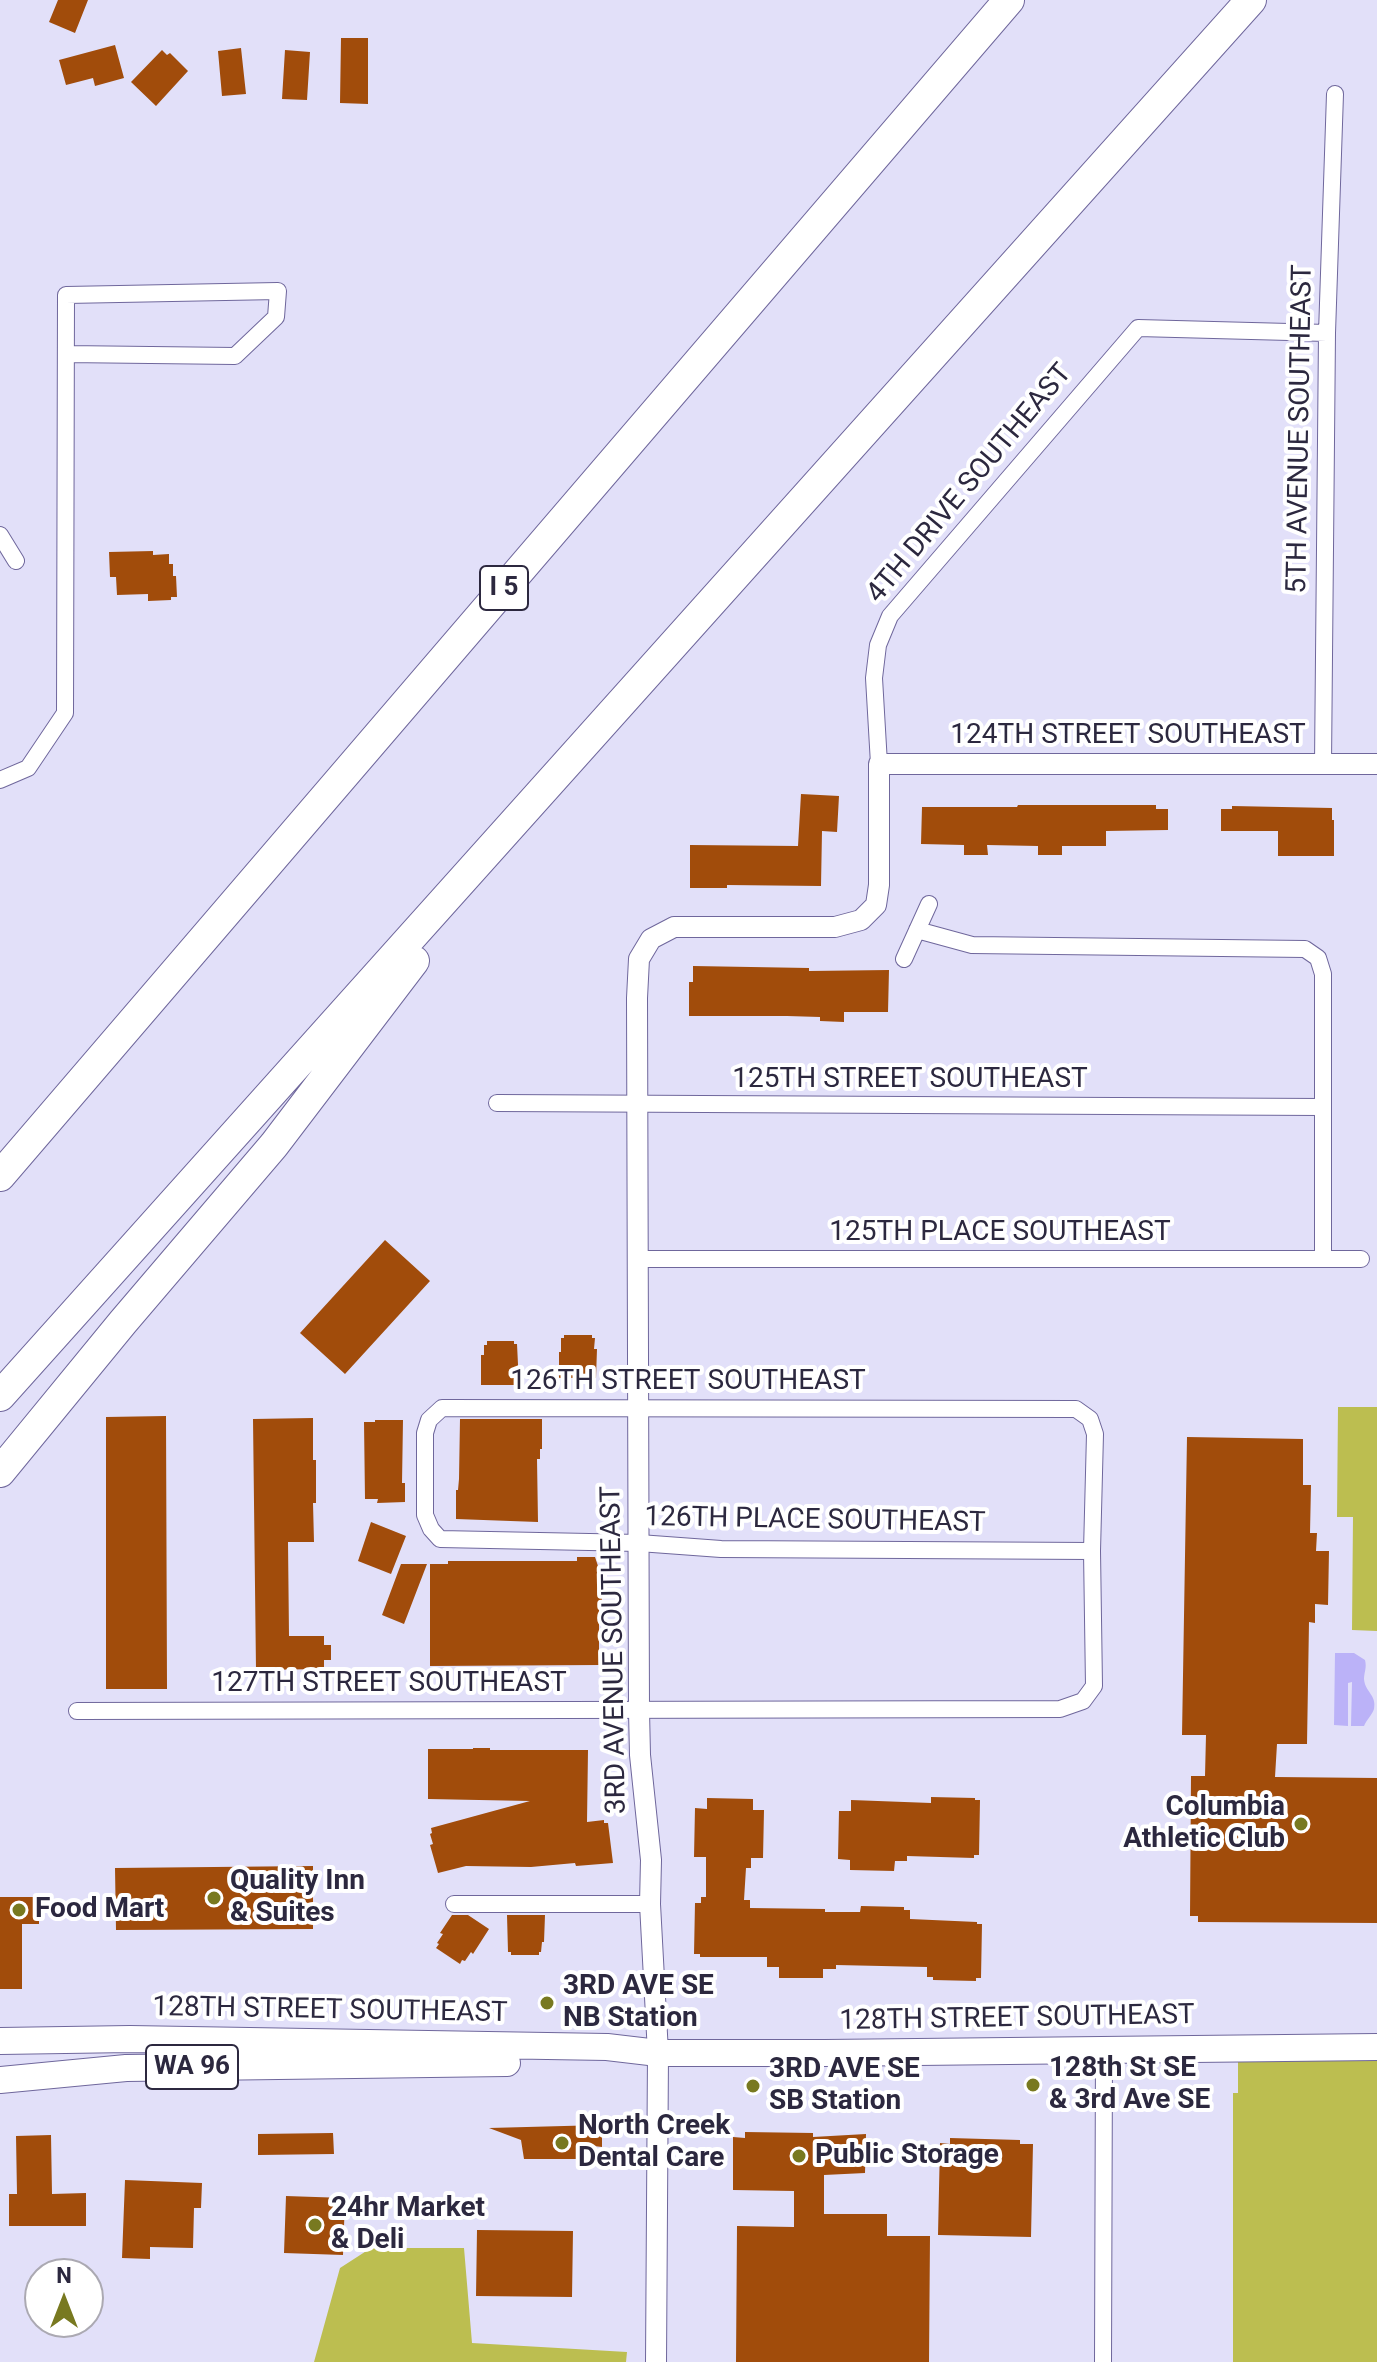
<!DOCTYPE html>
<style>
body{margin:0}
#map{position:relative;width:1377px;height:2362px;overflow:hidden;background:#e2e0f9;font-family:Roboto,sans-serif}
canvas{display:block}
.north{position:absolute;left:24px;top:2258px;width:80px;height:80px;box-sizing:border-box;background:#fff;border:2px solid #aba9b2;border-radius:50%;rotate:0deg;font-size:22px;font-weight:700;line-height:32px;text-align:center;color:#2c283f}
.north::after{content:'';display:block;margin:auto;width:28px;height:36px;background:#787920;clip-path:polygon(50% 0,100% 100%,50% 72%,0 100%)}
</style>
<div id="map">
<canvas width="1377" height="2362"></canvas>
<div class="north">N</div>
</div>
<script>
const ctx = document.querySelector('canvas').getContext('2d');
ctx.lineJoin = 'round';
function paint(path, color) { ctx.fillStyle = color; ctx.fill(path, 'evenodd'); }
function trace(path, color, width, dash) { ctx.strokeStyle = color; ctx.lineWidth = width; ctx.lineCap = dash ? 'butt' : 'round'; ctx.setLineDash(dash || []); ctx.stroke(path); }
function write(font, color, halo, rows, align = 'center') {
  ctx.font = font + ' Roboto,sans-serif'; ctx.lineWidth = 8; ctx.setLineDash([]); ctx.textBaseline = 'middle'; ctx.strokeStyle = halo; ctx.fillStyle = color; for (const [text, x, y, turn = 0] of rows) {
    ctx.save(); ctx.translate(x, y); ctx.rotate((+turn || 0) * Math.PI / 180); ctx.textAlign = isNaN(turn) ? turn : align; if (halo) ctx.strokeText(text, 0, 0); ctx.fillText(text, 0, 0); ctx.restore();
  }
}
const green = new Path2D(`
 M1338,1407H1377V1631L1352,1630L1353,1517H1337Z
 M1377,2047V2362H1233V2093H1238V2049Z
 M371,2248H464L472,2343L627,2352L626,2362H314L340,2268Z`);
const water = new Path2D(`
 M1335,1653H1354L1365,1660C1367,1668 1364,1672 1364,1679C1365,1692 1377,1695 1374,1709C1372,1715 1367,1719 1364,1726H1351L1352,1682L1348,1683V1726L1334,1725Z`);
const building = new Path2D(`
 M58,0H88L75,33L49,22Z
 M341,38H368V104L340,103Z
 M115,45L124,78L95,86L93,78L66,85L59,60Z
 M241,48L246,94L222,96L218,51Z
 M162,50L167,55L170,53L188,71L156,106L131,82Z
 M285,50L310,52L307,100L282,99Z
 M153,551V555L169,554V564H173V576H176L177,597H171V600L148,601V594L117,595L116,577H110L109,552Z
 M801,794L839,796L837,832L822,831L821,886L727,885V888H690V845L798,846Z
 M1018,805H1156V809H1168V830L1106,831V846H1062V855H1038V846L987,845L988,855H964V845L921,844L922,807H1017Z
 M1232,806L1332,808V820H1334V856H1278V831H1221V809H1232Z
 M693,966L809,968V971L889,970L888,1012H844V1022L820,1021V1017L787,1016H689V982H693Z
 M385,1240L430,1281L345,1374L300,1333Z
 M564,1335H592V1338H595L594,1349H597L596,1378H559V1352H561V1338H564Z
 M487,1341H514V1344H517L519,1385H481V1355H484V1345H487Z
 M166,1416L167,1689H106V1417Z
 M313,1418V1460H316V1503H313L314,1542H288L289,1636H324V1645H331V1660H324V1669L256,1670L253,1419Z
 M460,1419H542V1449H540V1459H537L538,1522L456,1519V1490H458L459,1479Z
 M375,1420H403L402,1483H405V1502L377,1503L378,1499H365L364,1422H375Z
 M1187,1437L1303,1439V1485H1311L1310,1533H1317L1316,1551H1329L1328,1605L1315,1604V1623L1309,1622L1307,1744H1277L1275,1777L1377,1778V1923L1198,1922V1916H1190L1191,1776H1205L1206,1735H1182Z
 M371,1522L406,1536L391,1574L358,1561Z
 M577,1557H595L598,1566L602,1567V1608H599V1665L430,1666V1564H448V1561H577Z
 M401,1564H427L404,1624L382,1615Z
 M473,1748H490V1750H588L587,1822L604,1820V1823H608L613,1863L576,1866L575,1863L531,1867L466,1866L438,1873L430,1845L433,1844L430,1834L432,1833L431,1828L530,1801L428,1799V1749H473Z
 M931,1797L975,1798V1800H980L979,1855H974V1858L907,1856V1861H895L894,1871L850,1870V1860L838,1859L839,1811H851V1800L931,1803Z
 M707,1798L753,1799V1810H764L763,1858H751V1868H746L744,1900H750V1908L825,1909V1912H860L861,1906L904,1907V1910H910V1919L977,1922V1924H982L981,1978H976V1981L933,1980V1977H927V1967L836,1965V1969H823V1978H779V1967H767V1957H700V1954H694L695,1903H701V1897H706V1857H694L695,1808L707,1809Z
 M313,1866V1929L116,1930L115,1868Z
 M0,1897H39V1924H22V1989H0Z
 M452,1915H468L489,1929L473,1954L471,1952L465,1961L462,1960L460,1964L436,1948L439,1944L437,1943L443,1934L440,1933Z
 M507,1915H545L544,1942H542L541,1952H539V1955H511V1952H508Z
 M602,2125V2147L585,2145L584,2150L577,2151L576,2159H524L521,2140L489,2128Z
 M745,2132L813,2133V2137L866,2134L865,2173L824,2175V2214H887V2236H930L929,2362H736L737,2226L794,2227V2191L733,2190V2137L745,2138Z
 M333,2133L334,2154L258,2155V2134Z
 M51,2135L52,2194L86,2193V2226H9V2194H17L16,2136Z
 M950,2138L1020,2140V2144H1033L1031,2237L938,2235L940,2143L950,2144Z
 M125,2180L202,2183L201,2208H194L193,2248L150,2247V2259L122,2258Z
 M286,2196L345,2198L343,2255L284,2253Z
 M477,2230L573,2231L572,2297L476,2296Z`);
const minor = new Path2D(`
 M0,535L16,561
 M879,764L874,678L878,645L890,616L1138,328L1327,333
 M1323,764L1327,333L1335,94
 M0,780L28,768L65,713L66,295L278,291L276,317L235,356L66,354
 M917,930L972,945L1305,949L1318,958L1323,974V1259
 M904,959L929,904
 M497,1103L1322,1107
 M639,1259H1361
 M77,1711L1060,1709L1083,1701L1094,1686L1092,1551L1095,1434L1090,1419L1076,1409L442,1408L429,1420L425,1433V1515L431,1529L440,1539L639,1543L721,1549L1092,1551
 M454,1904H650
 M1103,2362L1104,2049`);
const tertiary = new Path2D(`
 M656,2362L658,2053L650,1904L651,1860L640,1755L639,1711L637,998L639,959L651,939L674,927H835L861,920L876,905L879,885V764H1377`);
const primary = new Path2D(`
 M0,2041L130,2039L607,2047L658,2053H825L1377,2047
 M0,2080L126,2068L507,2063`);
const motorway = new Path2D(`
 M0,1176L1009,0
 M0,1396L1251,0
 M0,1472L123,1322L274,1145L414,961`);
const markers = [
 [1301,1824,8,"#787920"],
 [214,1898,8,"#787920"],
 [19,1910,8,"#787920"],
 [547,2003,8,"#787920"],
 [1033,2085,8,"#787920"],
 [753,2086,8,"#787920"],
 [562,2143,8,"#787920"],
 [799,2156,8,"#787920"],
 [315,2225,8,"#787920"]
];
const shields = [
 [504,588,48],
 [192,2067,92]
];
const shieldNames = [
 ["I 5",504,588],
 ["WA 96",192,2067]
];
const streetNames = [
 ["5TH AVENUE SOUTHEAST",1301,429,-89],
 ["4TH DRIVE SOUTHEAST",970,484,-50],
 ["124TH STREET SOUTHEAST",1128,736],
 ["125TH STREET SOUTHEAST",910,1080],
 ["125TH PLACE SOUTHEAST",1000,1233],
 ["126TH STREET SOUTHEAST",688,1382],
 ["126TH PLACE SOUTHEAST",815,1521,1],
 ["3RD AVENUE SOUTHEAST",615,1650,-91],
 ["127TH STREET SOUTHEAST",389,1684],
 ["128TH STREET SOUTHEAST",330,2011,1],
 ["128TH STREET SOUTHEAST",1017,2019,-1]
];
const poiNames = [
 ["Columbia",1285,1808,"right"],
 ["Athletic Club",1285,1840,"right"],
 ["Quality Inn",230,1882],
 ["& Suites",230,1914],
 ["Food Mart",35,1910],
 ["3RD AVE SE",563,1987],
 ["NB Station",563,2019],
 ["128th St SE",1049,2069],
 ["& 3rd Ave SE",1049,2101],
 ["3RD AVE SE",769,2070],
 ["SB Station",769,2102],
 ["North Creek",578,2127],
 ["Dental Care",578,2159],
 ["Public Storage",815,2156],
 ["24hr Market",331,2209],
 ["& Deli",331,2241]
];
paint(green, '#bcbe50');
paint(water, '#bbb2f8');
paint(building, '#a14c0b');
trace(minor, '#6f679c', 18);
trace(tertiary, '#6f679c', 22);
trace(primary, '#6f679c', 28);
trace(motorway, '#6f679c', 32);
trace(minor, '#fff', 16);
trace(tertiary, '#fff', 20);
trace(primary, '#fff', 26);
trace(motorway, '#fff', 30);
for (const [x, y, r, color] of markers) { const dot = new Path2D(); dot.arc(x, y, r, 0, 2 * Math.PI); ctx.fillStyle = color; ctx.fill(dot); trace(dot, '#fff', 3); }
for (const [x, y, w] of shields) { const box = new Path2D(); box.roundRect(x - w / 2, y - 22, w, 44, 6); ctx.fillStyle = '#fff'; ctx.fill(box); trace(box, '#2c283f', 2); }
write('bold 26px', '#2c283f', null, shieldNames);
write('28px', '#2c283f', '#fff', streetNames);
write('bold 28px', '#2c283f', '#fff', poiNames, 'left');
</script>
